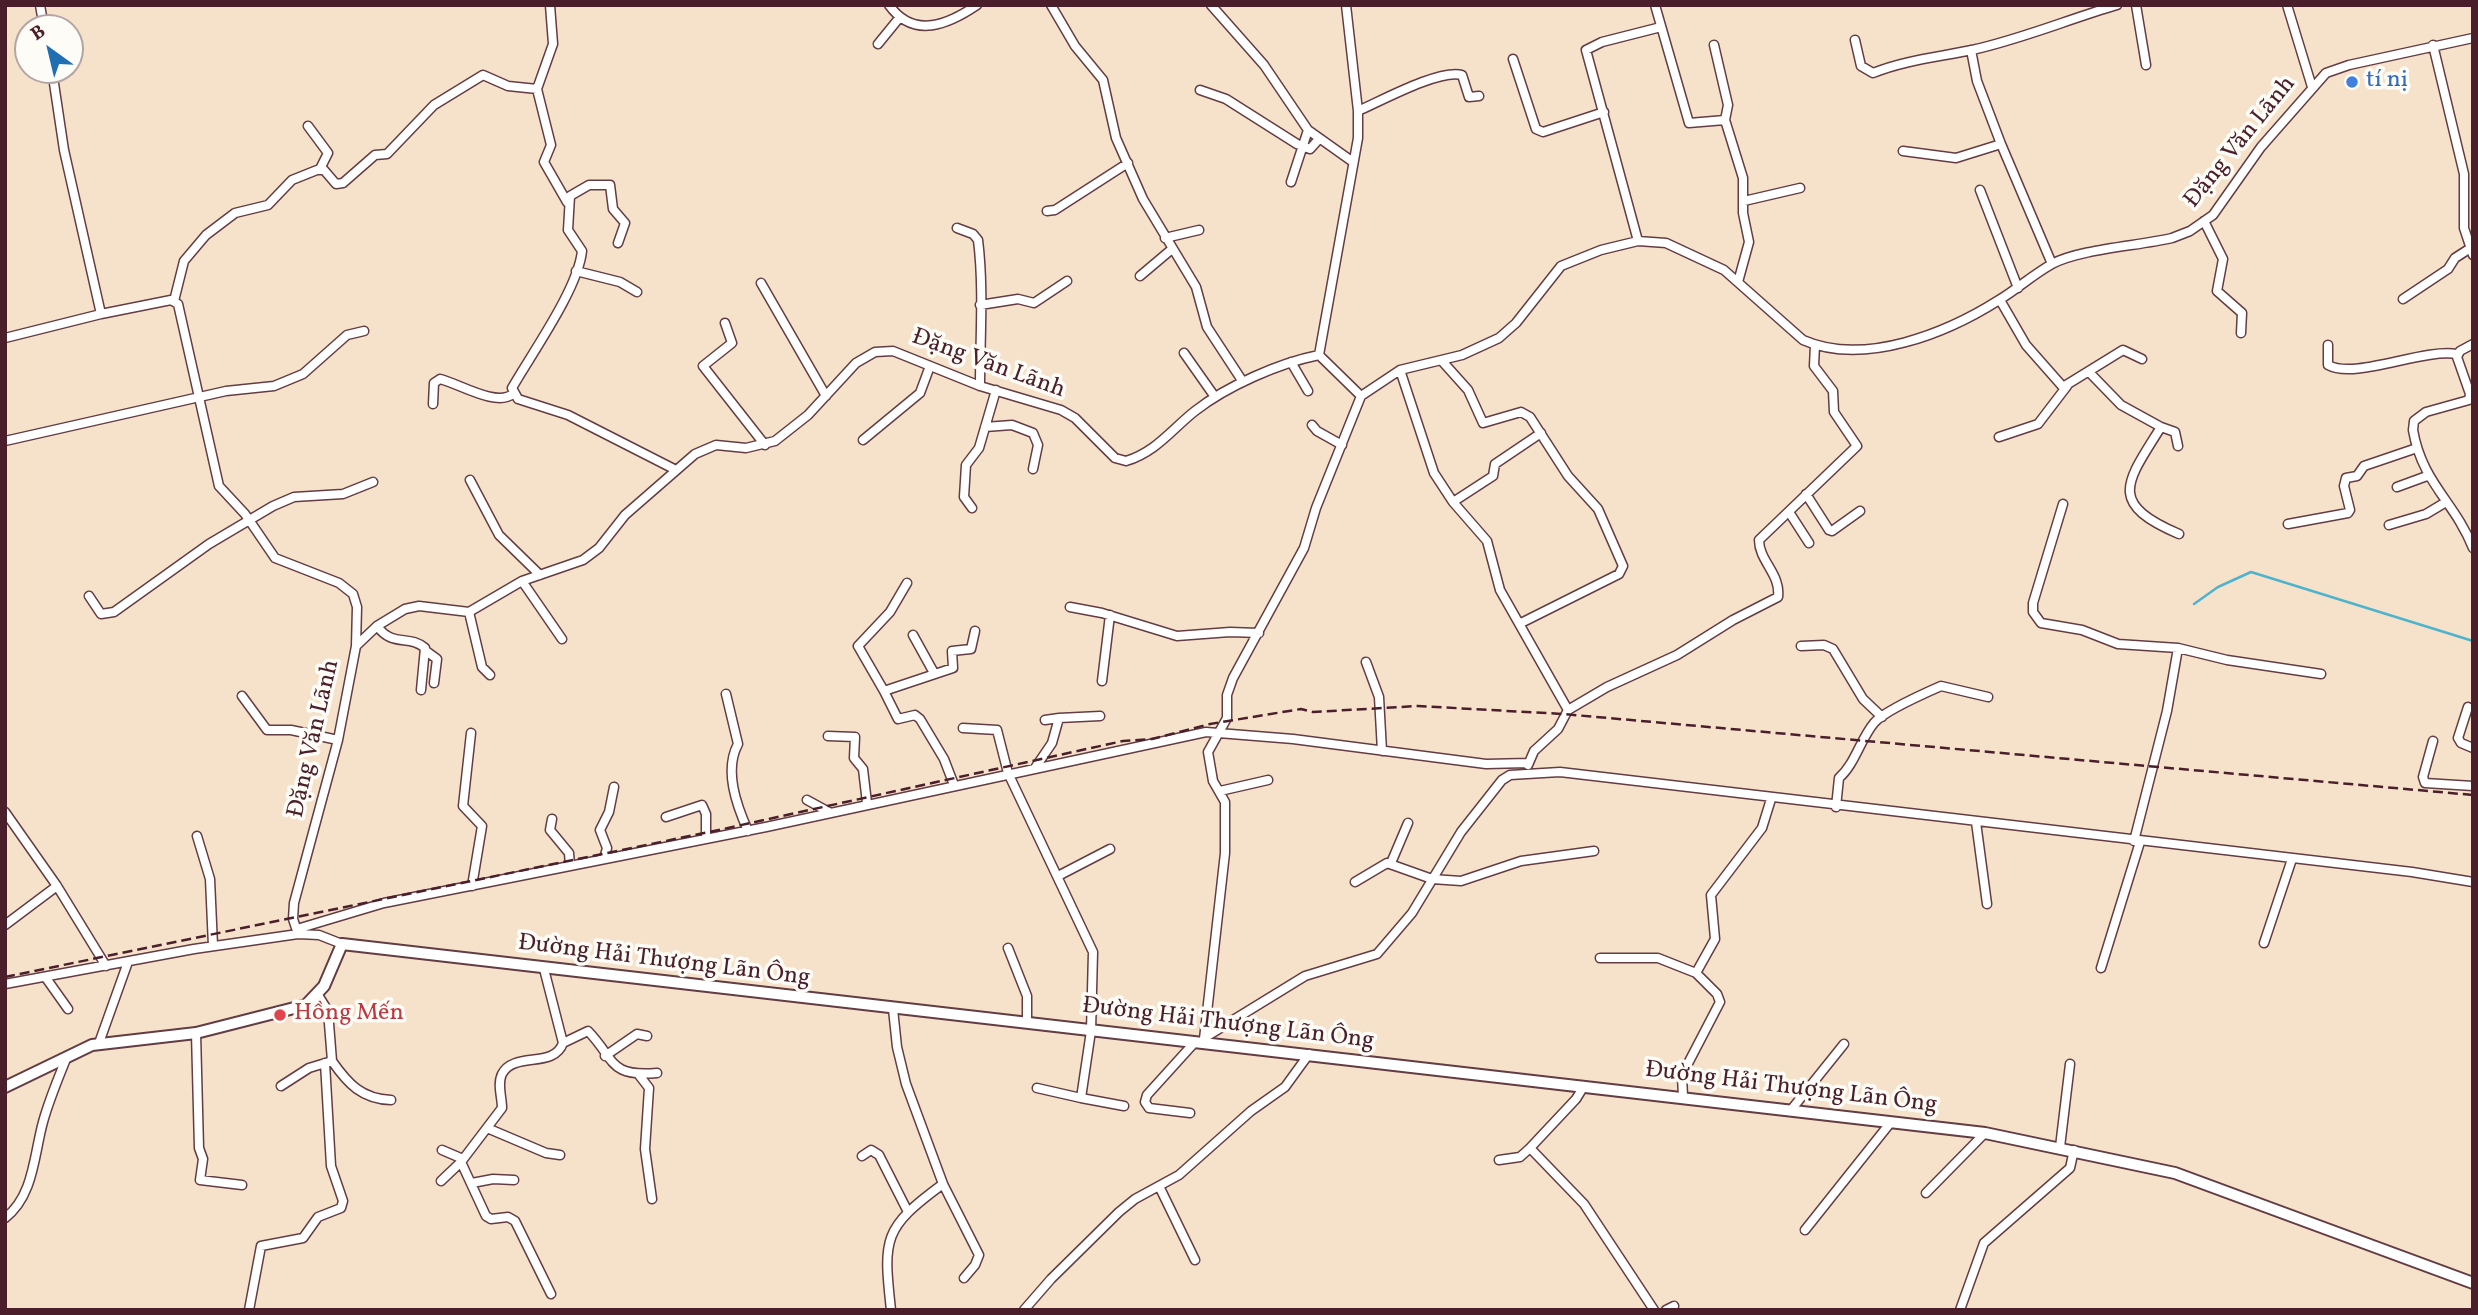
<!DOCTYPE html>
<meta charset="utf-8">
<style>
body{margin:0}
#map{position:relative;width:2478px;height:1315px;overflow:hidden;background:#f6e2cb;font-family:Vollkorn,serif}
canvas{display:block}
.frame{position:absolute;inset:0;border:7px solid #4a1f2b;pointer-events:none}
.north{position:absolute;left:14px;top:14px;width:70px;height:70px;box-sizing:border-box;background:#fdfcf7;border:2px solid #b5a4a5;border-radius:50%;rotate:326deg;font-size:19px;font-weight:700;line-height:28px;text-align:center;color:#4a1f2b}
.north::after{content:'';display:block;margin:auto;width:24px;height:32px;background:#1f6fb2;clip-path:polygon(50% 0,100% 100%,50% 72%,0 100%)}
</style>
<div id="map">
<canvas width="2478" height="1315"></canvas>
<div class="frame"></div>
<div class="north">B</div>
</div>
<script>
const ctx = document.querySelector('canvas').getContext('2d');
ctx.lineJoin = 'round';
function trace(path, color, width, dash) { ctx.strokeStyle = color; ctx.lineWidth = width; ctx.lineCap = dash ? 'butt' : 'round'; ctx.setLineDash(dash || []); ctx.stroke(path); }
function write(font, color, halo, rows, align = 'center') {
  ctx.font = font + ' Vollkorn,serif'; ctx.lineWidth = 7; ctx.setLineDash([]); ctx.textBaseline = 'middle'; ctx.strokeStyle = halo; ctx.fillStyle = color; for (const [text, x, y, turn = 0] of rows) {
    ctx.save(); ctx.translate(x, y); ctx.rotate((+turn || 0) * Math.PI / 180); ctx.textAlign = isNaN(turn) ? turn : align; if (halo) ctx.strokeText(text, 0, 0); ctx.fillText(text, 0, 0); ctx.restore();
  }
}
const stream = new Path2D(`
 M2194,604L2218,587L2251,572L2473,641`);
const street = new Path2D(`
 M40,5L44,28
 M889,5C914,40 949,24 977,5
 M1051,5L1075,46L1103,80L1116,138L1143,199L1196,287L1207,327L1243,382
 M1211,5L1264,65L1308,130L1353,162
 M1655,5L1689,123L1725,120L1743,178V213L1749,242L1738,282
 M2136,5L2146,65
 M2287,5L2312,87
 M1855,40L1861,66L1873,73C1905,60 1939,57 1972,50C2022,39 2069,19 2117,5
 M878,44L900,17
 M1714,45L1728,105L1725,120
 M2433,45L2464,174V228L2473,255
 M1971,50L1977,81L2001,144L2052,264
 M1513,59L1536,129L1543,132L1604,112
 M52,70L64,150L101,314L171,300L178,304L219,486L245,514L275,558L339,583L353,594L357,607L356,646
 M537,89L551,145L544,162L567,202
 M1200,90L1226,99L1297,144L1310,149L1319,139
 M1358,111C1381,101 1439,69 1462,75L1469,97L1479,96
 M308,126L328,153L320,169
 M1903,151L1956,158L2001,144
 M1291,182L1308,130
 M1980,190L2018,288
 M1744,201L1800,188
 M1047,211L1055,210L1128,163
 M2204,221L2223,259L2217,291L2242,313L2241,333
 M957,228L973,234L978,240C984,288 980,337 980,386
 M1165,238L1199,230
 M1638,241L1586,50L1602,42L1661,27
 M618,243L625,223L613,209L610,185H589L570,196L568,230L582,251C578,289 532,353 512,388L518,399L568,415L676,470
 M576,271L620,282L637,292
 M1140,276L1172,249
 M761,283L826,396
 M2403,299L2448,269L2455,258L2469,249
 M2000,300L2026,345L2063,387L2123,350L2142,359
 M174,301L184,261L206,235L235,213L268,205L292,180L317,170H324L336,184L343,183L375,155L387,154L434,105L483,75L508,86L537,89L553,44L550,5
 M980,305L1018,299L1034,303L1067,281
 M725,323L732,343L703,366L765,445
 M5,338L101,314
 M2473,344L2460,351L2457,357L2470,394L2469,400L2426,412L2414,421L2413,430C2422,483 2455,502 2473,548
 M2328,345V365C2355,380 2423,348 2457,354
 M1184,353L1215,397
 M1319,355L1358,138V111L1346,5
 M1442,361L1468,390L1483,423L1521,412L1530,417L1568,476L1598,509L1623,566L1619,574L1521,623
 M1291,362L1308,391
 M1400,370L1434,473L1453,502L1487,541L1500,590L1568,710
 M2089,372L2121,405L2161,427
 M433,404L434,383L440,379C460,384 496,407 513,394
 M1312,425L1317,431L1342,445
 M985,427L1012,425L1033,433L1038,445L1033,469
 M1999,437L2038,424L2067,386
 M863,440L920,393L930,366
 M5,441L226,391L274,386L303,374L347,335L364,331
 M2178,446L2175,432L2161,427C2126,483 2107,503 2179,534
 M470,480L499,535L540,575
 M2397,487L2427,476
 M1806,494L1829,530L1832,531L1860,511
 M1453,502L1493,476L1495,464L1541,433
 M2063,504L2033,603V612L2041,623L2082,630L2118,644L2178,648L2227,660L2321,674
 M972,508L964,497L966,465L979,448L996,390
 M1789,512L1809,543
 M2288,524L2348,513L2350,510L2344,486L2346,478L2357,476L2364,466L2417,448
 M2389,525L2426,514L2446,502
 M522,581L562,639
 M89,596L101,614L114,612L209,544L273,506L294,497L343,494L373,482
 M1070,607L1102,613L1177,636L1230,632L1259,633
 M469,612L482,667L490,675
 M377,626C393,648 409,634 425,648L421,690
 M913,635L934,673
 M1801,646L1824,645L1833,649L1863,699L1882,717
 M426,651L437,659L434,683
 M1366,662L1379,697L1382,751
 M1102,681L1110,615
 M884,691L858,646L890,612L907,583
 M726,694L738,744C724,770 736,804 748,831
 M242,696L267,730H291L338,740
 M2468,707L2458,738L2461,743L2473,748
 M1059,718L1100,716
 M963,728L997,730L1008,773L1093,952L1091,1031L1081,1098L1037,1088
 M471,733L463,806L482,826L472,886
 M828,736L855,737L854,758L863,769L867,803
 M2433,741L2423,777L2425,783L2473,786
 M1528,765L1534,751L1558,729L1568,710L1607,687L1677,655L1733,620L1778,597C1781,574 1759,561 1759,540L1857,446L1834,412L1833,391L1814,366L1815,345
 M1035,768L1052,743L1059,718L1045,720
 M954,785L944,759L920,719L915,715L898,719L884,691L953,668L952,651L971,649L975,631
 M1220,791L1268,780
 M807,800L829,812
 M1836,807L1839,778C1855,764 1860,740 1874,723C1884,711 1925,693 1941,686L1988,697
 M5,812L57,886L106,966
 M666,817L702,805L706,814V839
 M552,819L550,830L569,853L570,866
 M1976,822L1987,904
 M197,836L210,879L213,946
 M2134,841L2167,711L2178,648
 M604,859L607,848L600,830L609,812L614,787
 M1391,863L1408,823
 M1058,876L1110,849
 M1355,882L1387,863L1432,879L1461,881L1521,861L1594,851
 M5,925L57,886
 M297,929L384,903L766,827L1206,732L1293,739L1486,764L1528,763
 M298,934L293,919L294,903L338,740L356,646L377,626L405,609L419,606L469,612L522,581L583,560L599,548L625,515L695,454L716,445L746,448L775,441L808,415L856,363L875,352L893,351L980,386L1061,410L1075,418L1115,458L1126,461C1156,452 1172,429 1195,411C1227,386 1279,363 1319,355L1361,396L1400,370L1462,355L1499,338L1516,323L1561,266L1601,250L1638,241L1666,243L1724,270L1803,340C1864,367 1947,333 1999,300C2017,289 2034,274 2052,264C2080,249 2138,246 2172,238L2190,231L2213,215L2261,147L2326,73L2349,65L2473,38
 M2264,943L2292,859
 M1008,948L1027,996V1023
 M1600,958H1658L1696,973L1715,939L1711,895L1762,828L1771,799
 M2101,968L2140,842
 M544,969L563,1043C554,1069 514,1051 502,1074C497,1084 502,1097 502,1108L461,1162L486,1216L491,1219L508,1217L515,1221L551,1294
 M46,978L68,1009
 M5,984L194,949L298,934L319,935L342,944
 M196,1033L199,1148L203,1159L200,1180L242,1185
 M1204,1038L1305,976L1377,954L1412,913L1461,832L1502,780L1510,775L1560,772L2412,872L2473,882
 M1204,1039L1225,853V802L1213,781L1208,752L1227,718V695L1233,678L1304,548L1316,508L1361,396
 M99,1043L128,962
 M563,1043L588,1031C616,1060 608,1077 657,1073
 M605,1056L637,1034L647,1036
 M332,1061C348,1084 362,1099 391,1100
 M639,1075L649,1088L645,1149L652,1199
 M281,1086L309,1068L332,1061L328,1011L318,995
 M1584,1086L1576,1099L1530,1148L1584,1204L1654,1310
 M1683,1097L1682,1075L1720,1002L1717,994L1696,973
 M1081,1098L1124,1106
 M1791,1110L1844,1044
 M1190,1113L1149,1108L1145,1102L1147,1095L1195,1042
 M487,1128L546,1153L560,1155
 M2060,1147L2070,1064
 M442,1150L463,1159
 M862,1156L871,1150L879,1155L907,1210
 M1499,1160L1520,1157L1530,1148
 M441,1181L461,1162
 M472,1183L493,1179L514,1180
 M943,1184L979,1255L975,1265L964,1278
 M1159,1186L1195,1260
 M1926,1193L1985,1133
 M5,1218C34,1196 34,1154 43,1122C49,1100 58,1079 66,1059
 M1805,1230L1891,1122
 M249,1310L261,1246L303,1238L318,1217L341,1208L343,1201L331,1166L325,1063
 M891,1310C883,1238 883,1228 943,1184L906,1084L897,1047L893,1009
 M1024,1310L1051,1279L1119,1212L1135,1199L1179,1175L1251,1111L1285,1087L1309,1054
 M1666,1310L1674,1306
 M1960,1310L1984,1243L2070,1168L2074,1150`);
const secondary = new Path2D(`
 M5,1087L92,1045L196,1033L306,1005L324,986L342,944L1985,1133L2175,1173L2473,1283`);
const rail = new Path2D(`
 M5,977L714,831L1123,741L1152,739L1210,724L1301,709L1313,712L1418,706L1563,714L2473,795`);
const markers = [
 [2352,82,7,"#3f7fe0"],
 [280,1015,7,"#e0444e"]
];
const shopNames = [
 ["tí nị",2366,82]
];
const streetNames = [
 ["Đặng Văn Lãnh",2241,143,-51],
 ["Đặng Văn Lãnh",988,365,20],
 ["Đặng Văn Lãnh",315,739,-77],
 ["Đường Hải Thượng Lãn Ông",664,962,7],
 ["Đường Hải Thượng Lãn Ông",1228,1025,7],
 ["Đường Hải Thượng Lãn Ông",1791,1089,7]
];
const healthNames = [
 ["Hồng Mến",294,1015]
];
trace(stream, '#4eb3cd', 2.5);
trace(street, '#643c43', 11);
trace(secondary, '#643c43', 14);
trace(street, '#fff', 8);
trace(secondary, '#fff', 10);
trace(rail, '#4a1f2b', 2.5, [10, 5]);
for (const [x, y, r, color] of markers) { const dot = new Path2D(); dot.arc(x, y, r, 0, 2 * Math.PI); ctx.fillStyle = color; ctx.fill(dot); trace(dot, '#fdfcf7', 2.5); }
write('24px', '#366cbe', '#fdfcf7', shopNames, 'left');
write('24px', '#4a1f2b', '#fdfcf7', streetNames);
write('24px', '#be3a42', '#fdfcf7', healthNames, 'left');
</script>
